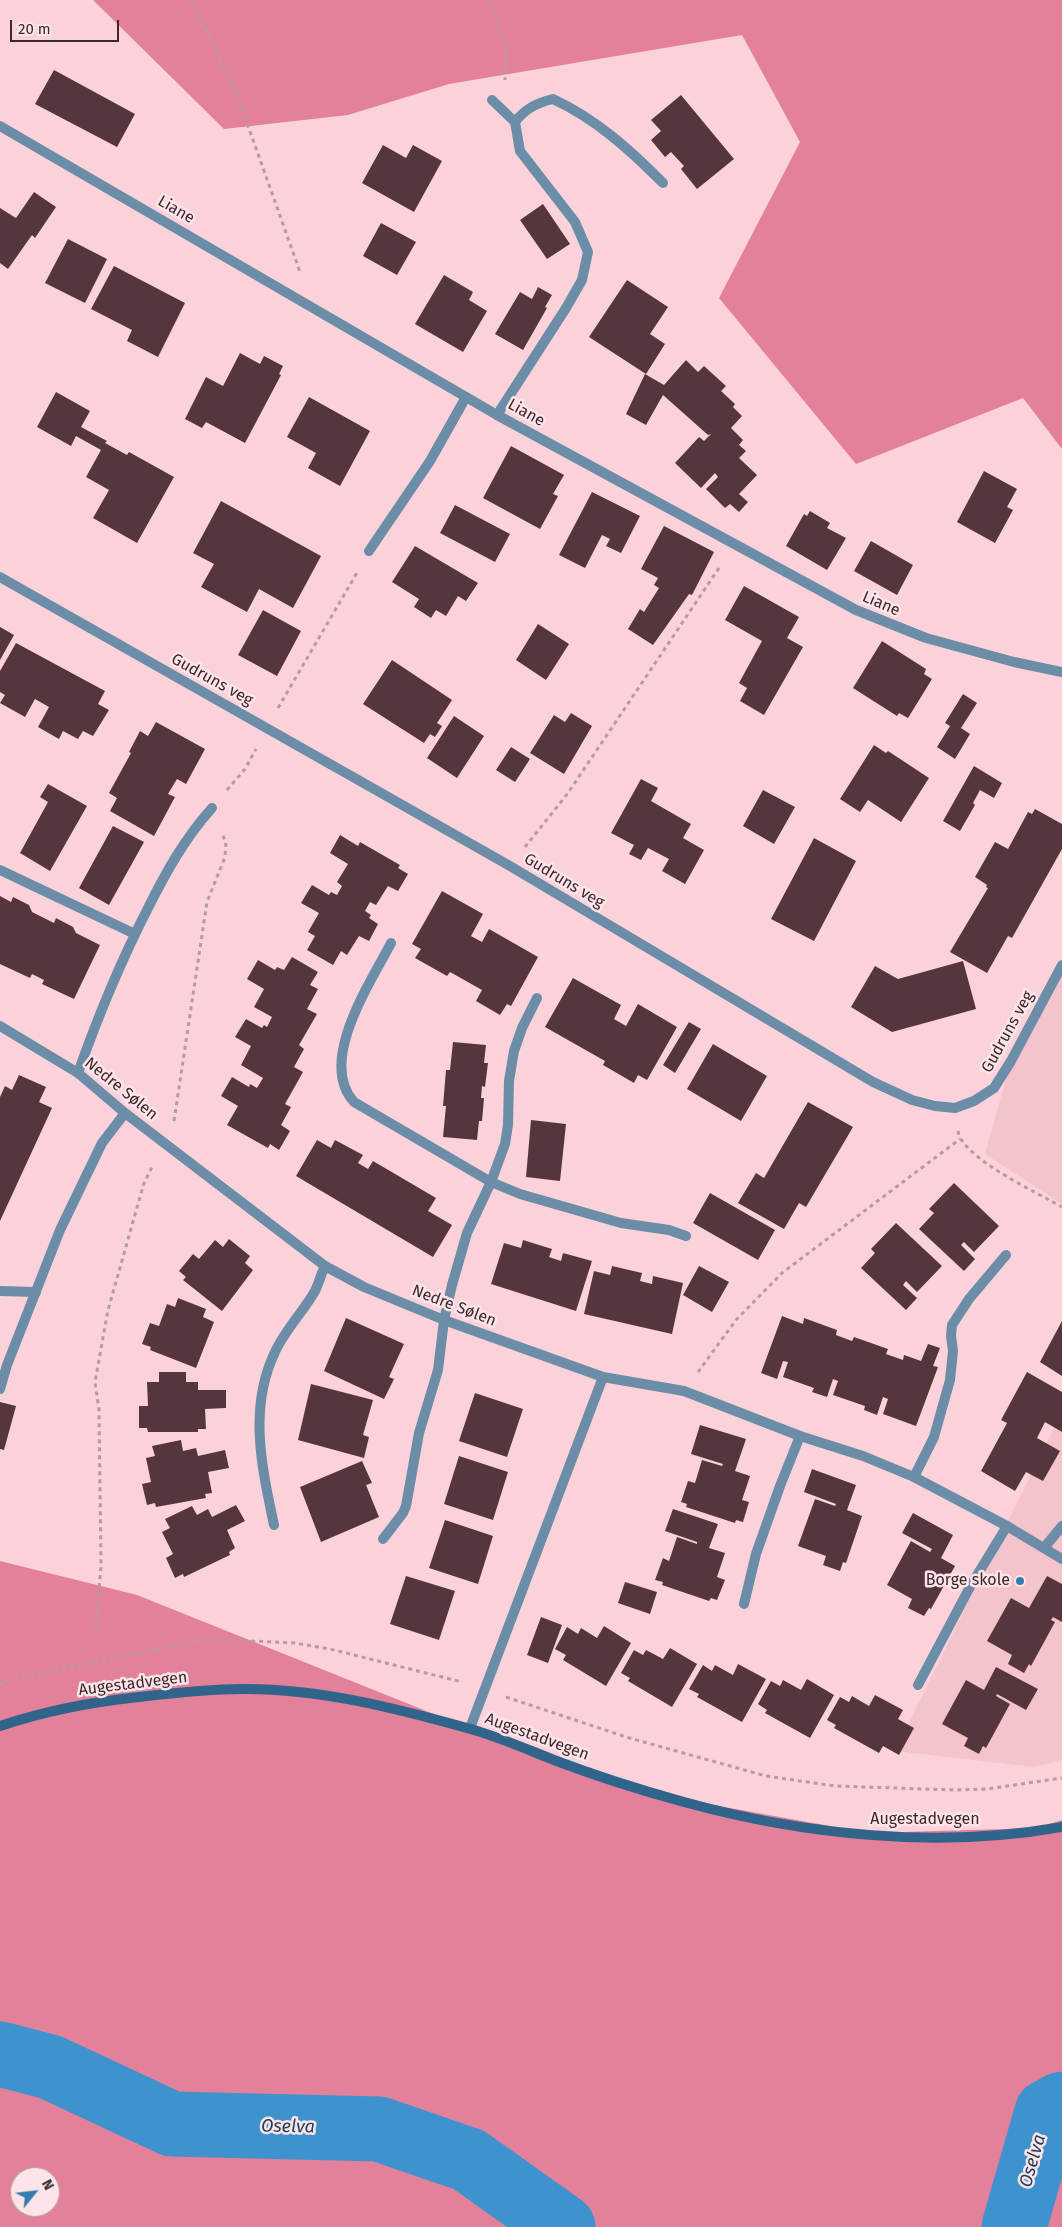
<!DOCTYPE html>
<meta charset="utf-8">
<style>
body{margin:0}
#map{position:relative;width:1062px;height:2227px;overflow:hidden;background:#fcd2da;font-family:"Fira Sans",sans-serif}
canvas{display:block}
.north{position:absolute;left:10px;top:2167px;width:50px;height:50px;box-sizing:border-box;background:#fee4e9;border:1px solid #af999d;border-radius:50%;rotate:61deg;font-size:14px;font-weight:700;line-height:20px;text-align:center;color:#39292c}
.north::after{content:'';display:block;margin:auto;width:18px;height:22px;background:#337db0;clip-path:polygon(50% 0,100% 100%,50% 72%,0 100%)}
.scale{position:absolute;left:10px;top:20px;width:109px;height:22px;box-sizing:border-box;border:2px solid #39292c;border-top:0;padding-left:6px;font-size:15px;line-height:18px;white-space:nowrap;color:#39292c;-webkit-text-stroke:4px #fee4e9;paint-order:stroke}
</style>
<div id="map">
<canvas width="1062" height="2227"></canvas>
<div class="north">N</div>
<div class="scale">20 m</div>
</div>
<script>
const ctx = document.querySelector('canvas').getContext('2d');
ctx.lineJoin = 'round';
function paint(path, color) { ctx.fillStyle = color; ctx.fill(path, 'evenodd'); }
function trace(path, color, width, dash) { ctx.strokeStyle = color; ctx.lineWidth = width; ctx.lineCap = dash ? 'butt' : 'round'; ctx.setLineDash(dash || []); ctx.stroke(path); }
function write(font, color, halo, rows, align = 'center') {
  ctx.font = font + ' "Fira Sans",sans-serif'; ctx.lineWidth = 5; ctx.setLineDash([]); ctx.textBaseline = 'middle'; ctx.strokeStyle = halo; ctx.fillStyle = color; for (const [text, x, y, turn = 0] of rows) {
    ctx.save(); ctx.translate(x, y); ctx.rotate((+turn || 0) * Math.PI / 180); ctx.textAlign = isNaN(turn) ? turn : align; if (halo) ctx.strokeText(text, 0, 0); ctx.fillText(text, 0, 0); ctx.restore();
  }
}
const built = new Path2D(`
 M1062,965V1204L985,1154L1011,1061Z
 M1062,1411V1760L1034,1767L895,1751Z`);
const forest = new Path2D(`
 M93,0H1062V449L1023,398L856,464L719,298L800,142L742,35L449,84L348,115L224,129Z
 M0,1561L137,1595L551,1761L663,1796L869,1833L1037,1828L1062,1820V2227H0ZM20,2177H50V2207H20Z`);
const river = new Path2D(`
 M0,2054L50,2067L172,2124L379,2129L469,2160L563,2227
 M1014,2227L1047,2112L1062,2104`);
const building = new Path2D(`
 M54,70L135,114L117,147L35,104Z
 M681,95L734,159L697,189L681,169L684,166L671,152L665,157L651,140L661,131L651,120Z
 M383,145L406,158L413,145L442,161L414,212L362,183Z
 M34,192L56,207L35,238L32,235L8,269L0,263V208L16,218Z
 M543,204L570,244L547,259L520,220Z
 M381,223L416,242L397,275L363,256Z
 M68,239L107,259L85,303L45,283Z
 M114,266L185,303L158,357L127,341L132,330L91,309Z
 M444,275L473,292L469,300L487,311L463,352L415,324Z
 M627,280L668,307L650,334L665,344L646,374L589,337Z
 M538,287L552,295L545,307L547,308L523,350L495,334L520,292L532,299Z
 M240,353L260,364L264,356L283,366L279,374L281,375L245,443L206,422L202,428L185,419L206,377L223,386Z
 M686,360L698,372L704,366L726,386L721,391L735,404L733,407L742,416L731,428L743,440L739,445L746,451L739,458L757,475L739,494L748,502L739,512L730,504L725,508L706,489L718,477L715,473L701,488L675,463L699,437L704,441L711,434L708,435L663,395L646,425L626,414L645,374L664,385Z
 M56,392L90,411L81,427L107,441L105,443L127,455L129,452L174,477L137,543L93,518L109,490L86,477L101,450L76,436L71,446L37,427Z
 M309,397L370,431L340,486L308,468L316,453L287,437Z
 M511,446L564,475L553,494L558,496L540,529L483,498Z
 M984,471L1017,489L1007,507L1013,510L995,543L957,522Z
 M592,492L640,516L621,553L606,546L610,539L602,535L585,568L559,555Z
 M221,501L321,556L293,608L259,589L247,612L201,587L214,564L193,553Z
 M455,505L510,534L495,562L440,533Z
 M810,511L830,523L827,528L846,538L827,570L786,546L804,514L807,516Z
 M664,526L714,552L692,595L689,594L653,645L628,629L640,609L644,612L659,588L654,585L658,578L641,569Z
 M871,541L913,565L897,595L854,571Z
 M415,546L478,583L466,601L458,596L446,616L436,610L431,618L414,607L419,599L392,582Z
 M744,586L799,617L787,638L803,647L764,715L740,701L747,688L739,683L762,641L725,620Z
 M263,610L301,631L277,676L238,655Z
 M538,624L569,644L546,680L516,660Z
 M0,627L14,635L0,660Z
 M882,641L926,669L924,674L932,679L908,718L899,713L897,716L853,688Z
 M16,643L105,691L98,704L109,710L93,736L83,731L78,739L63,731L59,739L38,727L49,707L35,699L25,717L0,703L5,695L0,692V671Z
 M392,660L452,700L437,723L442,726L435,737L430,734L424,743L363,704Z
 M963,694L977,703L961,728L970,734L955,759L937,747L950,726L945,723Z
 M571,713L592,726L564,774L530,753L554,715L565,722Z
 M454,716L484,736L457,778L427,758Z
 M156,722L205,749L186,784L177,779L168,794L175,797L154,836L110,811L117,798L109,793L131,753L129,752L140,731L148,736Z
 M874,745L886,753L888,751L929,778L901,822L868,800L860,812L840,799Z
 M511,747L530,759L515,782L496,770Z
 M974,766L1002,783L994,798L980,790L973,803L975,805L960,831L943,821Z
 M641,779L658,788L651,801L691,824L683,838L704,850L685,884L662,871L669,859L648,848L641,860L629,854L634,845L611,833Z
 M48,784L87,806L50,871L20,853L48,802L40,797Z
 M763,790L795,807L774,844L743,826Z
 M1035,809L1062,824V849L1012,938L1008,936L987,973L950,952L988,888L986,887L987,885L975,877L995,842L1008,849L1028,812L1032,814Z
 M113,826L144,842L109,905L79,888Z
 M340,835L358,846L360,842L400,865L398,868L408,874L398,891L388,886L376,905L370,902L365,911L371,915L369,918L378,924L369,941L359,936L347,955L341,951L333,965L307,950L315,936L308,932L319,913L301,903L312,885L329,895L331,892L337,895L342,886L337,882L348,864L330,853Z
 M814,838L856,861L814,941L771,919Z
 M442,891L483,914L471,936L482,942L489,929L538,957L511,1006L507,1004L500,1015L476,1001L482,990L450,972L447,976L415,958L421,949L412,944Z
 M0,896L11,902L13,897L29,905L32,912L54,923L56,918L73,927L76,933L100,945L74,999L42,984L44,980L32,974L30,978L0,964Z
 M292,957L318,972L310,985L318,989L307,1009L317,1014L299,1045L304,1049L294,1067L303,1072L285,1104L291,1107L281,1125L290,1131L279,1150L270,1144L268,1148L227,1125L238,1106L221,1096L232,1077L249,1087L250,1084L257,1088L263,1078L241,1065L251,1046L235,1037L246,1019L262,1028L264,1025L267,1027L272,1017L254,1007L264,989L247,979L258,960L275,970L277,967L284,970Z
 M963,961L976,1009L892,1032L851,1007L875,966L898,979Z
 M573,978L621,1005L614,1019L626,1026L638,1004L677,1027L647,1080L638,1075L634,1083L603,1065L605,1061L545,1027Z
 M689,1022L701,1029L675,1073L663,1065Z
 M453,1042L486,1045L484,1063H488L485,1087L482,1086L481,1098H484L482,1121H479L477,1140L443,1137L446,1106H443L446,1070H450Z
 M713,1044L767,1076L741,1121L687,1089Z
 M19,1075L46,1087L39,1102L52,1108L0,1221V1097L5,1086L12,1090Z
 M808,1102L853,1127L806,1207L799,1203L784,1229L738,1203L756,1173L764,1178Z
 M531,1120L566,1124L560,1181L526,1177Z
 M317,1140L331,1148L335,1140L363,1155L358,1163L368,1169L373,1161L436,1198L428,1211L452,1225L433,1257L296,1176Z
 M954,1183L999,1226L974,1252L964,1242L961,1245L975,1259L964,1271L919,1229L934,1213L929,1209Z
 M710,1193L775,1230L758,1260L693,1223Z
 M896,1223L942,1266L917,1292L906,1281L903,1285L917,1298L906,1310L861,1268L875,1253L871,1249Z
 M229,1239L250,1256L245,1263L253,1270L222,1311L183,1280L186,1277L179,1271L193,1254L199,1259L215,1240L223,1247Z
 M523,1240L552,1249L549,1257L561,1261L563,1253L592,1261L576,1311L491,1284L504,1243L521,1248Z
 M612,1266L642,1273L640,1281L652,1284L653,1276L683,1283L672,1334L584,1314L594,1271L610,1275Z
 M699,1266L729,1282L712,1312L683,1295Z
 M178,1298L206,1309L203,1317L214,1322L196,1368L150,1350L151,1347L142,1344L150,1323L159,1326L167,1304L175,1307Z
 M782,1316L803,1324L804,1318L837,1330L836,1335L852,1341L854,1337L888,1349L886,1354L903,1360L904,1355L921,1361L928,1344L940,1348L933,1366L938,1367L916,1426L883,1414L888,1399L883,1397L877,1415L864,1410L865,1406L833,1395L838,1381L833,1379L827,1397L812,1392L814,1388L783,1377L788,1362L783,1361L777,1379L761,1373Z
 M346,1318L404,1344L389,1377L394,1379L384,1399L324,1371Z
 M1062,1321V1376L1040,1362Z
 M159,1372H186V1382H198V1390H226V1408L205,1409L206,1429H198V1432H148L147,1428H139V1406H148L147,1382H159Z
 M1027,1372L1062,1392V1432L1045,1422L1037,1438L1060,1451L1043,1481L1026,1472L1015,1491L981,1471L1007,1423L1001,1420Z
 M311,1384L373,1400L363,1435L369,1437L364,1458L298,1440Z
 M475,1393L523,1409L507,1457L459,1441Z
 M0,1402L16,1406L4,1450L0,1449Z
 M700,1425L746,1439L735,1471L750,1476L742,1500L749,1502L743,1522L736,1520L735,1523L686,1507L687,1504L681,1502L688,1481L695,1483L702,1460L722,1466L723,1464L691,1454Z
 M181,1440L183,1451L196,1448L198,1456L225,1450L229,1468L208,1472L212,1493L205,1494L206,1498L156,1507L155,1503L147,1505L142,1484L151,1482L146,1458L155,1456L152,1446Z
 M459,1456L508,1472L493,1520L444,1504Z
 M362,1461L372,1483L366,1485L379,1517L321,1542L300,1487Z
 M812,1469L856,1485L847,1510L862,1516L846,1563L843,1562L840,1571L823,1565L826,1556L798,1546L815,1499L835,1506L836,1504L804,1492Z
 M236,1505L245,1521L227,1530L235,1548L229,1552L230,1555L184,1577L183,1574L175,1578L166,1558L173,1554L162,1532L170,1528L165,1519L192,1506L197,1515L208,1509L212,1517Z
 M673,1509L718,1524L709,1548L725,1553L717,1577L725,1580L717,1600L711,1598L709,1601L662,1585L663,1582L655,1580L663,1558L669,1561L677,1537L697,1544V1542L665,1531Z
 M913,1513L953,1535L941,1558L955,1566L931,1609L929,1608L924,1616L908,1608L912,1599L887,1585L911,1541L930,1552L932,1549L902,1533Z
 M445,1520L493,1536L478,1584L429,1568Z
 M406,1576L455,1591L439,1640L390,1624Z
 M1047,1576L1062,1584V1622L1053,1617L1051,1620L1055,1622L1031,1666L1029,1664L1024,1673L1008,1664L1012,1655L987,1641L1011,1598L1029,1608Z
 M625,1582L657,1592L650,1614L618,1603Z
 M541,1617L562,1625L548,1663L527,1655Z
 M604,1626L631,1643L606,1686L563,1660L566,1655L555,1649L567,1627L578,1634L581,1628L597,1638Z
 M670,1648L697,1664L672,1707L628,1681L630,1678L621,1673L634,1650L643,1655L646,1650L663,1659Z
 M738,1664L766,1679L742,1722L697,1697L699,1694L689,1689L703,1665L712,1671L715,1665L733,1675Z
 M996,1667L1038,1689L1026,1710L997,1694L996,1696L1010,1704L986,1748L983,1746L979,1754L964,1746L968,1738L942,1724L966,1680L984,1690Z
 M807,1679L834,1695L810,1738L765,1713L767,1710L758,1704L771,1681L780,1686L783,1680L801,1690Z
 M875,1695L903,1710L898,1719L914,1728L899,1755L883,1746L879,1753L834,1728L836,1725L827,1720L840,1697L849,1702L852,1696L869,1706Z`);
const path = new Path2D(`
 M191,0L236,92L300,272
 M490,0L506,48L505,80
 M278,708L358,571
 M227,790L245,769L256,749
 M525,847L568,793L721,565
 M174,1121L207,902L225,857L226,842L222,834
 M958,1131C962,1158 1038,1193 1062,1207
 M698,1372L736,1320L782,1273L960,1139
 M96,1627L101,1566L99,1410L95,1382L108,1310L144,1183L153,1165
 M0,1684L17,1678L198,1641L229,1640L295,1643L330,1649L462,1682
 M506,1697L626,1737L766,1776L835,1786L954,1790L987,1789L1062,1778`);
const service = new Path2D(`
 M492,100L515,122L520,151L575,222L588,252L582,280L566,308L497,415
 M515,122C526,108 537,103 553,99C596,119 629,149 663,183
 M369,551L430,461L466,397
 M0,870L135,934
 M391,943C371,982 317,1061 354,1102L491,1182L520,1194L621,1223L669,1230L686,1236
 M78,1073C98,1016 121,961 148,908C166,872 185,838 212,808
 M0,1291L36,1292
 M914,1477L934,1437L950,1380L953,1351L951,1336L952,1325L969,1299L1006,1255
 M274,1525C262,1468 248,1408 275,1352C285,1330 303,1312 315,1291C319,1283 321,1274 325,1266
 M383,1539L403,1513L406,1506L419,1433L438,1370L444,1320L452,1285L467,1233L491,1182L505,1144L508,1125L509,1081L514,1051L522,1028L537,998
 M1044,1548L1062,1526
 M744,1604L756,1554L780,1486L800,1436
 M918,1685L971,1585L1007,1526`);
const minor = new Path2D(`
 M0,126L497,415L856,610L926,638L1014,662L1062,672
 M0,577L510,866L873,1082L912,1100L935,1106L955,1108L974,1101L994,1088L1011,1061L1062,965
 M0,1026L78,1073L125,1113L325,1266L364,1287L444,1320L603,1377L470,1728
 M603,1377L684,1391L800,1436L863,1456L914,1477L1007,1526L1062,1559
 M0,1389L7,1365L60,1230L102,1143L125,1113`);
const secondary = new Path2D(`
 M0,1726C45,1711 91,1702 139,1697C173,1693 207,1689 242,1689C317,1688 395,1708 467,1728C497,1736 526,1749 554,1760C596,1776 640,1790 684,1802C804,1835 939,1849 1062,1827`);
const markers = [
 [1020,1581,5,"#337db0"]
];
const streetNames = [
 ["Liane",176,210,30],
 ["Liane",526,413,29],
 ["Liane",881,604,23],
 ["Gudruns veg",212,680,29],
 ["Gudruns veg",564,881,31],
 ["Gudruns veg",1008,1032,-61],
 ["Nedre Sølen",121,1089,39],
 ["Nedre Sølen",454,1306,21],
 ["Augestadvegen",133,1684,-7],
 ["Augestadvegen",537,1737,20],
 ["Augestadvegen",925,1820]
];
const poiNames = [
 ["Borge skole",1010,1581]
];
const waterNames = [
 ["Oselva",288,2127,1],
 ["Oselva",1033,2161,-74]
];
paint(built, '#f4c3cc');
paint(forest, '#e28199');
trace(river, '#3e92ce', 65);
paint(building, '#56363d');
trace(path, '#ba99a0', 3, [4, 4]);
trace(service, '#6c8da7', 10);
trace(minor, '#6c8da7', 10);
trace(secondary, '#31648a', 10);
for (const [x, y, r, color] of markers) { const dot = new Path2D(); dot.arc(x, y, r, 0, 2 * Math.PI); ctx.fillStyle = color; ctx.fill(dot); trace(dot, '#fee4e9', 2); }
write('16px', '#39292c', '#fee4e9', streetNames);
write('16px', '#39292c', '#fee4e9', poiNames, 'right');
write('italic 18px', '#1d405a', '#fee4e9', waterNames);
</script>
